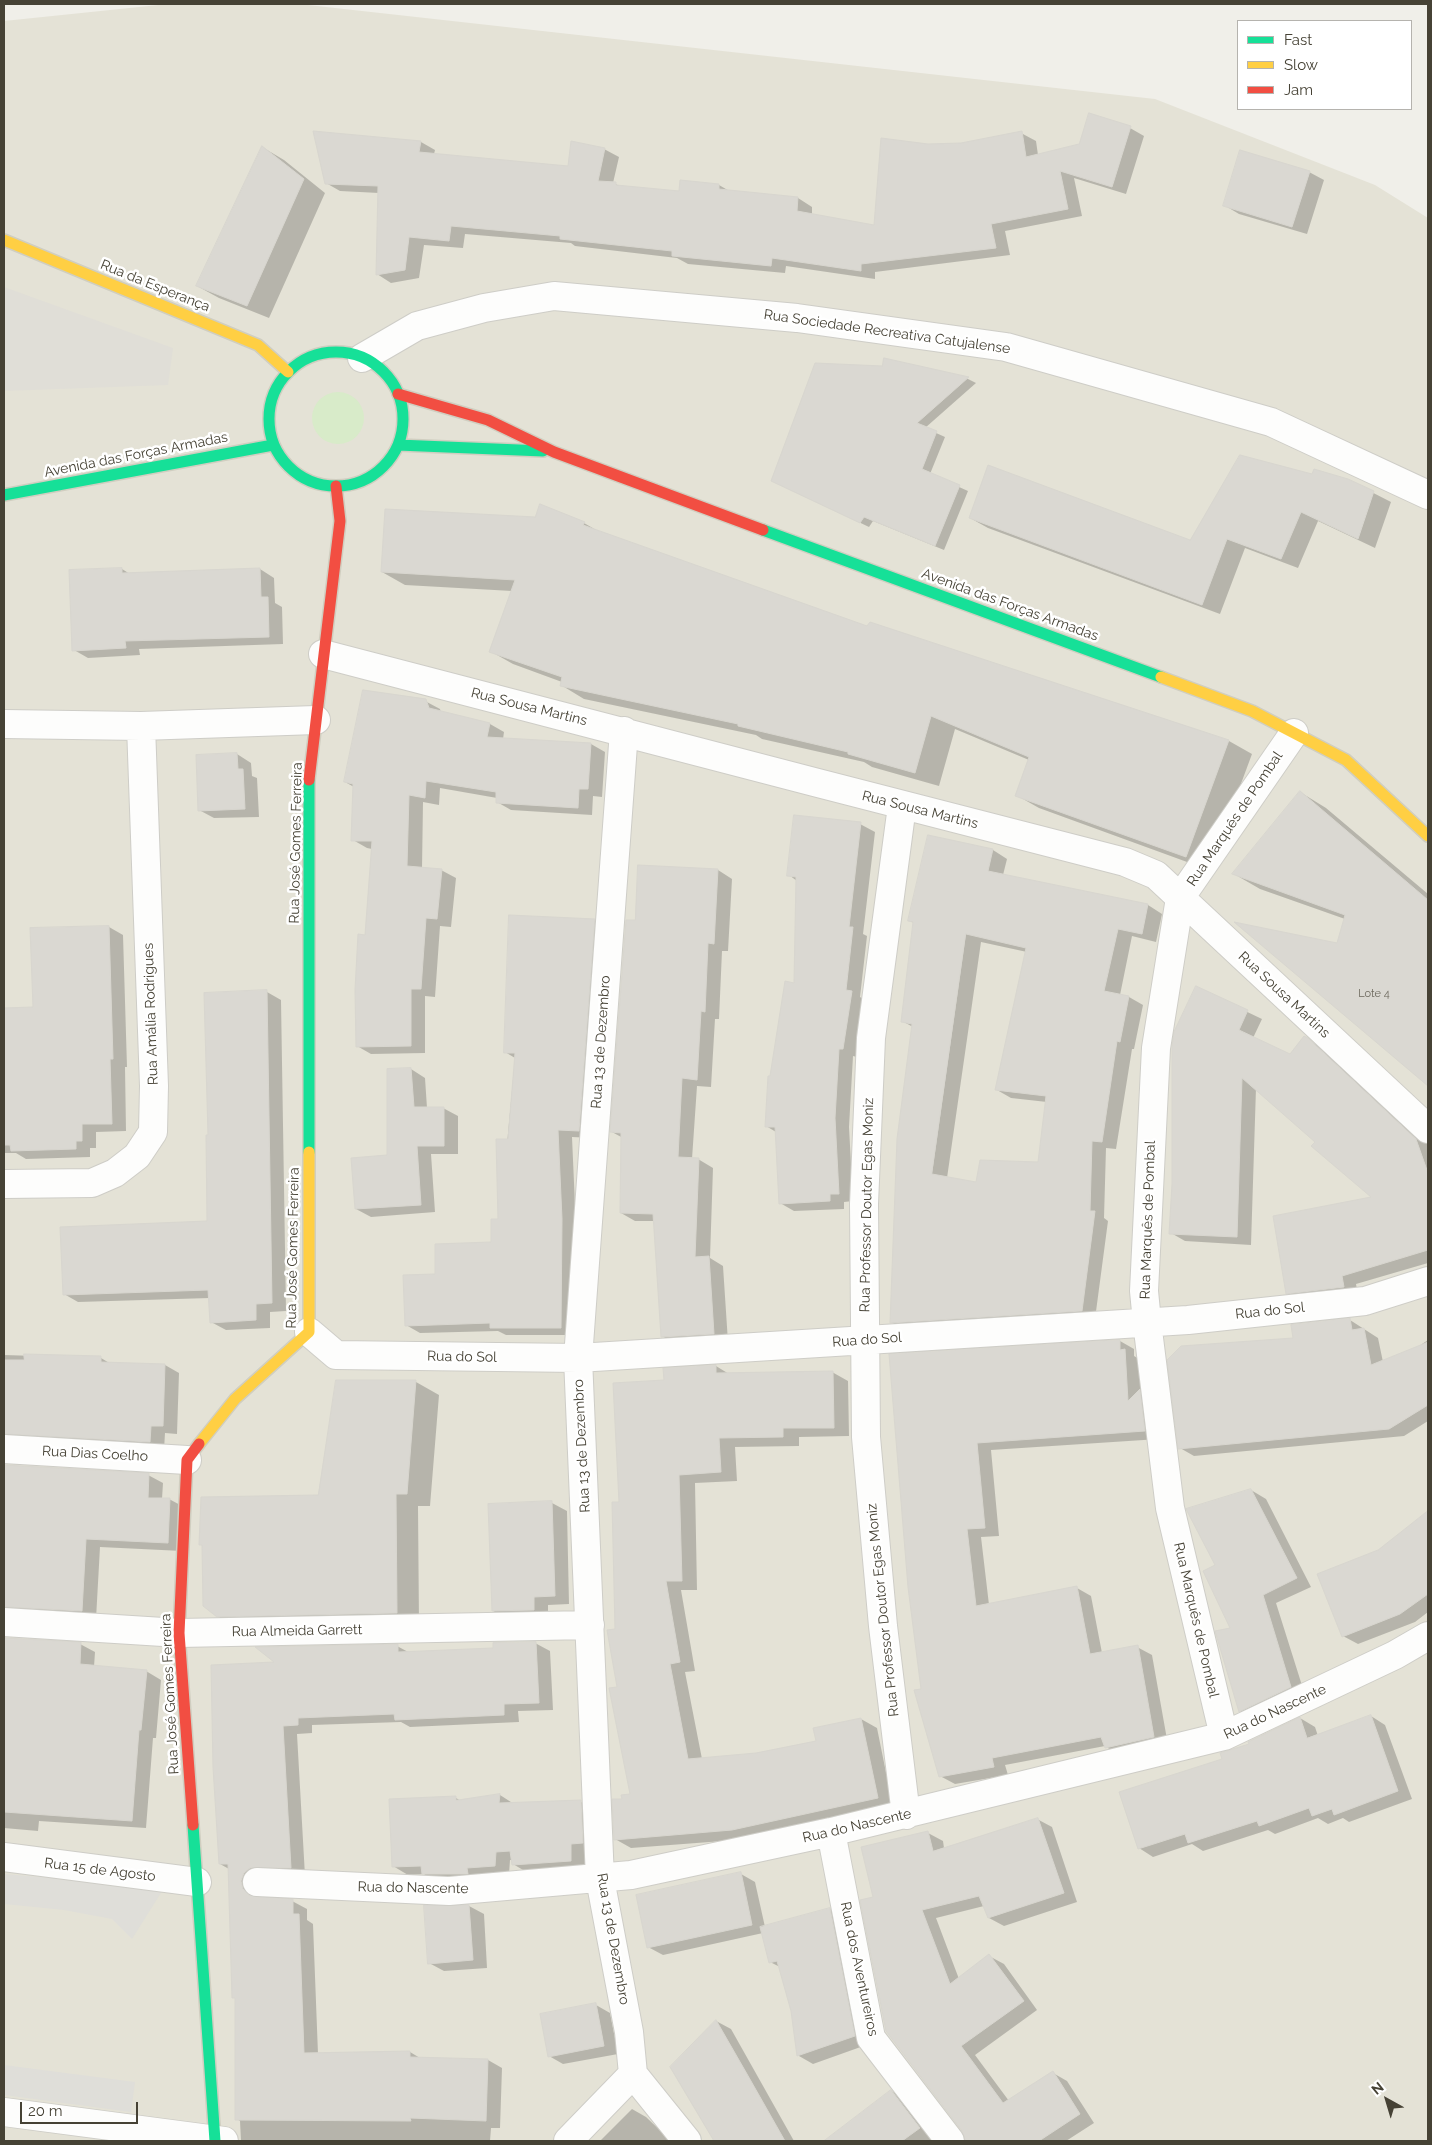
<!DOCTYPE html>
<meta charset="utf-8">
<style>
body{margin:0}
#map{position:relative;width:1432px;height:2145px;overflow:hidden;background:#f0efe9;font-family:Raleway,sans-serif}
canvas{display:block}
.frame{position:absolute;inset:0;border:5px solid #464235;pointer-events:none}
.legend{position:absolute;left:1237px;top:20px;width:175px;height:90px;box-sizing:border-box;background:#fff;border:1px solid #b5b3ae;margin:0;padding:6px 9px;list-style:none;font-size:15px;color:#464235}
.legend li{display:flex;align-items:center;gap:10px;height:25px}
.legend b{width:25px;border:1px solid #b5b3ae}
.north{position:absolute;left:1362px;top:2075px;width:50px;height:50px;-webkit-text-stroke:4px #fff;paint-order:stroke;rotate:321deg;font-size:14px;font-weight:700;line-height:20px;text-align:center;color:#464235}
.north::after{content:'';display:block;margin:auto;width:18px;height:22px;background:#464235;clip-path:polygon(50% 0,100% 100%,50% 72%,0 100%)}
.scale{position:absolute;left:20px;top:2102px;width:118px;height:22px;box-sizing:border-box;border:2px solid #464235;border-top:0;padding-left:6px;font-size:15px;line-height:18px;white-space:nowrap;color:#464235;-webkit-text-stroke:4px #fff;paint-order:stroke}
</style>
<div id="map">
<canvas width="1432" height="2145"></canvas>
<div class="frame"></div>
<ul class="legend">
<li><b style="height:6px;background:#16e098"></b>Fast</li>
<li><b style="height:6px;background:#ffcf43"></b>Slow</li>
<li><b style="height:6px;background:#f24e42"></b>Jam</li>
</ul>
<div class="north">N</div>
<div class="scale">20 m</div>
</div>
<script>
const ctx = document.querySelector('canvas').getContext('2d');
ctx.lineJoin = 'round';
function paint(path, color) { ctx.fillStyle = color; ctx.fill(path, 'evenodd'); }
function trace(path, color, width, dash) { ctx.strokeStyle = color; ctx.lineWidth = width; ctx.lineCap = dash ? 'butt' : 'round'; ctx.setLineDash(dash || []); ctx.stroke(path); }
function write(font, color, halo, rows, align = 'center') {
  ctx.font = font + ' Raleway,sans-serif'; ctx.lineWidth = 5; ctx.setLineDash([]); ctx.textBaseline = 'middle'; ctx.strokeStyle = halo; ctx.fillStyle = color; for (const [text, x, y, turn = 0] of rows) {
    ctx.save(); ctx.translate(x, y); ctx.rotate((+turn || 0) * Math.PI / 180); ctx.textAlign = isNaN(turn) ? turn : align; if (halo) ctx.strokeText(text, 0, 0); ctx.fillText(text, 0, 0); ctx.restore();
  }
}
const residential = new Path2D(`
 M168,4H299L1155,99L1375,185L1428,218V2141H4V21Z`);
const industrial = new Path2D(`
 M4,287L173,348L168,385L4,391Z`);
const green = new Path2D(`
 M312 418a26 26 0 1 1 52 0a26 26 0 1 1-52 0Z`);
const parking = new Path2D(`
 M4,1874L101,1882L164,1888L132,1939L112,1919L64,1910L4,1904Z
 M4,2065L135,2082L131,2112L4,2095Z`);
const shadow = new Path2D(`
 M1130,128L1144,136L1126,194L1074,178L1082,216L1005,231L1010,255L875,272V279L786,266L785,273L688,264L677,258L575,246L571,243L465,234L463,248L424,245L419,278L391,283L377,274L379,193L340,191L326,183L421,142L435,150L434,154L569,168L604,149L619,157L613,183L622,187L680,193L681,181L719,185L731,192L798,198L812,207V215L876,227L928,145L961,144L1021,133L1036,141L1038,155L1080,145Z
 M262,147L284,160L325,193L269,318L219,298L197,286Z
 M1309,172L1324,180L1307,234L1239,214L1224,205Z
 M884,359L968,379L976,383L925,428L945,437L930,474L968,491L944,550L873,521L869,527L781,485L883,367Z
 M1312,476L1348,480L1391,502L1375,548L1318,521L1298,568L1245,548L1220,614L988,528L970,518L1191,542Z
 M584,523L603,534L867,627L870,624L1229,741L1252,754L1209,870L1039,808L1016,795L1029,760L955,729L939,786L872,767L864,762L762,739L756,735L584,699L561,685L562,682L513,664L490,651L512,591L405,585L382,572Z
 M122,569L130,574L260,569L274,578L275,603L282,607L283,644L139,649L140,655L88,658L74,650Z
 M425,701L440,709L441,713L490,724L504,732L503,739L591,744L605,752L602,797L593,796L592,815L511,810L497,802V798L440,788L439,805L423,802L422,869L441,870L456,878L451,927L440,926L435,997L425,996V1053L371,1054L357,1046L372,849L367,848L353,840L354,787L345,782Z
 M237,754L251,763L252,776L257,778L259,817L214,818L199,810Z
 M1300,792L1326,808L1428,894V1080L1410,1069L1338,945L1345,919L1260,889L1234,874Z
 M860,824L875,832L863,934L867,936L860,997L866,1001L857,1057L853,1056L849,1127L853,1201L844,1202V1209L794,1211L780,1203L776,1132L766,1126L772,1077L795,984L797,881L789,875Z
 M929,836L993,850L1007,859L1003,875L1148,905L1162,914L1156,942L1132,936L1120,995L1129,997L1143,1005L1134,1049H1132L1116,1149L1106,1148L1104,1218L1108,1221L1095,1319L905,1330L891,1322L913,1027L902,1021L914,923L910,921ZM981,942L1027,952L997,1090L1011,1098L1047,1102L1039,1163L977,1183L947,1178Z
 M718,870L732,879L728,951H722L719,1019H715L711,1087L697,1086L692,1159H698L713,1168L710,1258L723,1266L728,1342L677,1345L662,1336L654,1221H635L621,1213L623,1138L612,1132L636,921Z
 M594,920L609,928L593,1138L572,1137L576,1228L575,1335H506L498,1331L420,1333L406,1325L436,1275L492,1243L500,1220L515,1058L505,1052Z
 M109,927L123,935L127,1067H125L126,1131L96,1132V1148H90V1157L26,1159L16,1153H4V1089L36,1088Z
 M1197,988L1262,1019L1253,1038L1290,1055L1304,1038L1322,1048L1428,1145V1263L1356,1284L1358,1295L1301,1301L1287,1293L1373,1198L1317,1141L1256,1088L1251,1245L1185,1241L1171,1233Z
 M267,992L281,1000L286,1311L270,1312V1328L226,1330L211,1322L210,1298L78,1302L64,1294L208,1223L210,1136Z
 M411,1069L425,1078L427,1108H443L458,1116V1154H431L435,1212L371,1217L356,1209L388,1157Z
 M1350,1320L1378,1338L1383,1362L1413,1350L1428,1340V1421L1404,1436L1194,1456L1180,1448L1294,1339Z
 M1120,1341L1134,1349V1356L1139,1359L1141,1391L1154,1398L1159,1439L991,1450L999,1536L981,1537L989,1605L1077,1588L1091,1596L1102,1653L1137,1647L1152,1655L1168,1745L1120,1756L1105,1746L1005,1765L1008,1775L955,1784L940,1776L923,1690L890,1355Z
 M4,1355L101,1358L111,1364L165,1365L179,1373L177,1434L165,1433L164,1450L4,1454Z
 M716,1366L729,1374L832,1372L848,1381L849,1436L799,1437V1446L735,1447L737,1481L695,1483L697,1590H681L695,1671L685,1672L702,1759L756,1754L818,1742L861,1719L877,1728L893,1807L749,1839L631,1848L615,1839L632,1795L619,1688L616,1630L621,1503L665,1381Z
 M337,1381L416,1382L439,1395L430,1506H418L419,1625L240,1629L217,1616L203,1546L200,1544L319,1496Z
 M4,1464L5,1466L148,1475L163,1483L162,1499H169L184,1507L182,1551L100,1547L96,1619L4,1626Z
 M1251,1490L1266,1499L1311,1587L1276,1603L1305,1695L1254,1719L1240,1711L1232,1629Z
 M552,1503L567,1511L569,1604L548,1605V1618L508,1619L493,1611L490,1505Z
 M1428,1513V1612L1415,1622L1358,1644L1343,1636L1378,1551Z
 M4,1635V1639L80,1644L95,1652L94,1667L146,1671L161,1680L156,1738H153L146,1828L39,1821L38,1831L4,1828Z
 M535,1643L550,1651L553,1710L518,1711L519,1722L410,1727L401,1722L312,1725V1733L297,1734L305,1876H265L257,1897L292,1901L307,1909V1920L313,1924L318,2054L410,2052L420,2058L488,2060L502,2068L500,2128H491L490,2141H241L240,2121L237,2119L236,1999L234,1997L229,1869L220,1864L277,1663L397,1646L410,1653L494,1649Z
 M1371,1716L1385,1725L1412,1799L1349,1822L1343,1818L1328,1824L1318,1818L1275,1834L1268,1830L1203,1851L1192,1844L1153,1857L1139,1848L1223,1760L1300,1718L1315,1727L1318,1736Z
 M500,1795L514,1804L581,1802L595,1810L597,1850L585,1851V1869L528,1873L513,1864V1860H510L509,1874L437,1882L424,1874L408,1875L393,1866L456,1798L461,1801Z
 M1037,1819L1052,1827L1077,1902L1004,1926L989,1918L984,1906L936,1918L959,1979L989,1956L1004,1964L1037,2010L975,2055L1009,2101L1053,2073L1067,2081L1094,2123L1066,2141H967L875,1897L928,1833L943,1841L944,1848Z
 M741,1874L755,1882L765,1927L830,1909L844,1918L869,2044L813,2064L799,2056L792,2010L780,1967L770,1962L763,1933L663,1955L648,1947Z
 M469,1906L484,1914L487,1968L444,1971L429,1963L425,1907Z
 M596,2005L610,2013L618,2054L563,2064L549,2056Z
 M716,2021L731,2029L794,2141H715L671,2068Z
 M891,2091L905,2099L938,2141H826Z
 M632,2109L646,2117L671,2141H600Z`);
const building = new Path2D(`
 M1089,113L1131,126L1112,187L1060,171L1068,209L991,224L996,248L861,264V271L772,258L771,266L672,256V251L560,239V236L451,226L449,241L409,237L405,270L376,275L378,186L325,184L313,131L421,141L419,152L568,166L571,141L605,148L598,181L616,182V185L679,191L680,180L719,184V189L798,197L797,211L874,225L881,138L928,144L961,143L1022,131L1026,157L1079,144Z
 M262,146L304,179L247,306L196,286Z
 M1240,150L1310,171L1292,227L1223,206Z
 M884,358L969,377L917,423L937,431L922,469L960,485L935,546L864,517L860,523L771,481L815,363L882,366Z
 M1240,455L1312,474L1314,469L1348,479L1374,491L1358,539L1301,512L1281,559L1227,539L1202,605L969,518L988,465L1190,540Z
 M540,504L585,522L583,525L867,626L870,622L1229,740L1186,857L1015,796L1029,757L931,716L915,773L848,754V752L738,726V724L560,686L562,677L489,652L515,580L381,572L385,509L535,517Z
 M122,568V573L260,568L261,597H268L269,637L125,641L126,648L72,651L69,570Z
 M363,690L426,699L429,708L490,723L487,737L591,743L588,789H579L578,808L496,803V792L426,781L425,798L409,795L407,866L442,869L437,919L426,918L421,989H411V1046L356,1047L355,990L358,934L365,935L372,841H351L353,784L344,782Z
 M237,753L238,769H243L245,809L198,811L196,755Z
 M1300,791L1428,900V1086L1234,922L1337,943L1345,915L1232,874Z
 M794,815L861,822L849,927H853L846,990L852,991L843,1049H839L835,1118L839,1194H830V1201L779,1204L775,1127H765L768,1076H770L785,981L794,983L796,877L787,876Z
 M928,835L993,849L988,871L1148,904L1142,934L1118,929L1104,991L1129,996L1120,1042L1117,1041L1102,1142L1092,1141L1090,1211H1095L1082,1311L890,1323L897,1139L912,1024L901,1022L913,922L908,921ZM966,934L1026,948L995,1090L1046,1096L1038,1162L980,1160L976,1182L932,1174Z
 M638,865L718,869L714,944L708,943L705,1012L701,1011L697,1080L682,1078L678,1157L699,1158L695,1257L709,1256L714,1334L661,1337L653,1214L620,1213L621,1133L610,1132L626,920H635Z
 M509,915L595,919L579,1131L558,1130L562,1219L561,1328H490V1323L405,1326L403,1275L435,1274V1244L491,1242V1219H498L496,1139H508L515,1053H504Z
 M109,926L113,1059H110L112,1124H82V1141H76V1149L11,1151L10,1145H4V1008L33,1007L30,928Z
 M1196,986L1248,1010L1239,1030L1290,1054L1304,1036L1308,1038L1416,1139L1428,1173V1250L1342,1276L1344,1287L1286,1294L1273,1216L1371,1197L1311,1146L1315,1142L1242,1078L1237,1237L1169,1234L1172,1184V1046L1174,1032Z
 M267,990L272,1303L256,1304V1320L210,1323L208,1290L63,1295L60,1227L207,1221L206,1135H208L204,993Z
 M411,1068L414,1107H444V1146H417L421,1205L355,1209L351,1158L387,1155V1069Z
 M1350,1318L1352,1330L1364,1328L1371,1365L1428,1342V1405L1389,1429L1178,1449L1167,1360L1181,1346L1293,1338L1291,1325Z
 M1120,1340V1350L1125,1349L1128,1401L1140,1389L1145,1431L977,1443L985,1528L967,1529L976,1606L1077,1586L1090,1654L1138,1645L1154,1737L1105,1748L1101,1737L992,1758L994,1767L939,1777L914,1690L921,1689L908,1587L889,1354Z
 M24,1354L101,1356V1362L165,1364L163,1426H151L150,1442L4,1434V1360H24Z
 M716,1365V1373L833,1371L834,1428H783V1437L719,1438L721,1472L679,1475L682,1581H666L680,1662L670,1664L688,1759L756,1753L816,1741L813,1728L861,1718L878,1798L732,1830L614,1840L612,1799H622L621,1795L630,1794L609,1688L617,1687L607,1630L615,1629L612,1502H619L613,1383L664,1380L663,1368Z
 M336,1380H416L407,1494H396L397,1613L217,1617L203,1606L202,1545H199L201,1497L318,1495Z
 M4,1465L149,1473L148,1498H170L168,1543L86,1539L82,1611L4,1607Z
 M1251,1489L1297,1578L1263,1595L1291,1687L1239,1712L1215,1631L1230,1628L1203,1571L1215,1565L1186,1509Z
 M552,1501L555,1596L534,1597V1610L492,1611L488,1504Z
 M1428,1511V1594L1400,1614L1342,1637L1317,1574L1378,1550Z
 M4,1638L81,1642L80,1664L147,1670L141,1730H139L132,1821L4,1812Z
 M536,1642L539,1703L504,1704V1715L395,1720L394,1714L298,1718V1725L283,1726L291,1868H250L244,1873L241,1881L243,1889L249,1895L293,1899V1914H299L304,2053L410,2051V2057L488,2059L486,2121L410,2118L411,2121L235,2120V1998H232L228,1864H219L213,1767L211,1665L274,1662L255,1647L398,1644V1652L493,1648V1643Z
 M1371,1715L1398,1791L1334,1815L1332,1809L1312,1816L1309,1808L1259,1826L1257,1821L1188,1843L1185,1834L1138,1849L1119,1792L1222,1759L1220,1753L1249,1744L1248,1742L1300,1717L1307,1738Z
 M500,1794L499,1803L581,1800L583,1843L571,1844V1861L512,1865L510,1851L496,1852L495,1866L467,1868L468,1874H422L421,1866L392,1867L389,1799L456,1796V1800Z
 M1038,1818L1064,1893L988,1918L979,1896L922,1910L950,1984L989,1954L1024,2001L961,2046L1003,2103L1053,2071L1080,2114L1039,2141H965L962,2131L886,2031L860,1900L873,1897L861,1847L928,1831L933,1851Z
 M741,1872L752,1925L647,1948L636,1895Z
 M424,1905H469L473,1960L428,1964Z
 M830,1908L855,2036L797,2056L791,2011L777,1961L769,1963L760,1927Z
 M596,2003L604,2046L548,2057L540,2014Z
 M716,2020L747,2074L785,2141H714L670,2067Z
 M891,2090L920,2128L902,2141H824Z`);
const street = new Path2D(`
 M362,358L417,326L484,308L554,296L797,318L1006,347L1271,422L1428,495
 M323,654C591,722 857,795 1125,862L1156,875L1428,1129
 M4,724L141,726L316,720
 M624,731L578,1358L600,1879L629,2032L633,2074L687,2141
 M902,806L871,1038L864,1204L866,1437L883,1626L906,1815
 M4,1184L92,1183L115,1173L137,1156L153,1132L154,1086L141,726
 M309,1332L336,1355L578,1358L1188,1320L1365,1301L1428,1281
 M4,1449L187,1460
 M4,1622L179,1633L590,1625
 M1224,1736L1170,1508L1147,1322L1144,1291L1156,1048L1180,898L1294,733
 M831,1832L871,2038L950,2141
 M4,1857L197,1882
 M257,1882L449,1891L631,1875L831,1832L1224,1736L1395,1655L1428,1636
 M4,2112L224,2141
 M568,2141L633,2074`);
const fast = new Path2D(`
 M269 419a67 67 0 1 1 134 0a67 67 0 1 1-134 0Z
 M398,445L543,451
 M4,495L273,445
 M763,530L1161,677
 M309,1152V780
 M193,1825L215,2141`);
const slow = new Path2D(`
 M4,240L258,345L288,372
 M1161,677L1252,711L1346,760L1428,836
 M199,1444L235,1399L309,1332V1152`);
const jam = new Path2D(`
 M398,394L488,420L554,452L763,530
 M309,780L340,521L336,486
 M193,1825L179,1633L187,1460L199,1444`);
const numberNames = [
 ["Lote 4",1374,994]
];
const streetNames = [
 ["Rua da Esperança",155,286,22],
 ["Rua Sociedade Recreativa Catujalense",887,332,8],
 ["Avenida das Forças Armadas",136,455,-11],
 ["Avenida das Forças Armadas",1010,605,20],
 ["Rua Sousa Martins",529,707,14],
 ["Rua Sousa Martins",920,810,14],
 ["Rua Marquês de Pombal",1235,819,-56],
 ["Rua José Gomes Ferreira",296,843,-89],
 ["Rua Sousa Martins",1284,995,43],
 ["Rua Amália Rodrigues",151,1014,-92],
 ["Rua 13 de Dezembro",601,1042,-86],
 ["Rua Professor Doutor Egas Moniz",867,1205,-89],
 ["Rua Marquês de Pombal",1148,1220,-88],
 ["Rua José Gomes Ferreira",293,1248,-89],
 ["Rua do Sol",1270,1311,-6],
 ["Rua do Sol",867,1340,-4],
 ["Rua do Sol",462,1357,1],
 ["Rua 13 de Dezembro",582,1446,-93],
 ["Rua Dias Coelho",95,1454,3],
 ["Rua Professor Doutor Egas Moniz",883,1610,-96],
 ["Rua Marquês de Pombal",1196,1620,77],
 ["Rua Almeida Garrett",297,1631,-1],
 ["Rua José Gomes Ferreira",170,1694,-93],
 ["Rua do Nascente",1275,1712,-25],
 ["Rua do Nascente",857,1826,-13],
 ["Rua 15 de Agosto",100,1870,7],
 ["Rua do Nascente",413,1888,1],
 ["Rua 13 de Dezembro",613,1939,80],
 ["Rua dos Aventureiros",859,1969,78]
];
paint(residential, '#e4e2d6');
paint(industrial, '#e0ded7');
paint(green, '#d8ebc9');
paint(parking, '#dfded9');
paint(shadow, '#0003');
paint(building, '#dad8d2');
trace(building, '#d8d6cf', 1);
trace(street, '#cecdc7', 30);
trace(fast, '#d0cec0', 14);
trace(slow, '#d0cec0', 14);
trace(jam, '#d0cec0', 14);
trace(street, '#fdfdfc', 28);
trace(fast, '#16e098', 11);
trace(slow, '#ffcf43', 11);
trace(jam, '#f24e42', 11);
write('11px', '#6c685d', null, numberNames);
write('14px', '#464235', '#fff', streetNames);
</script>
